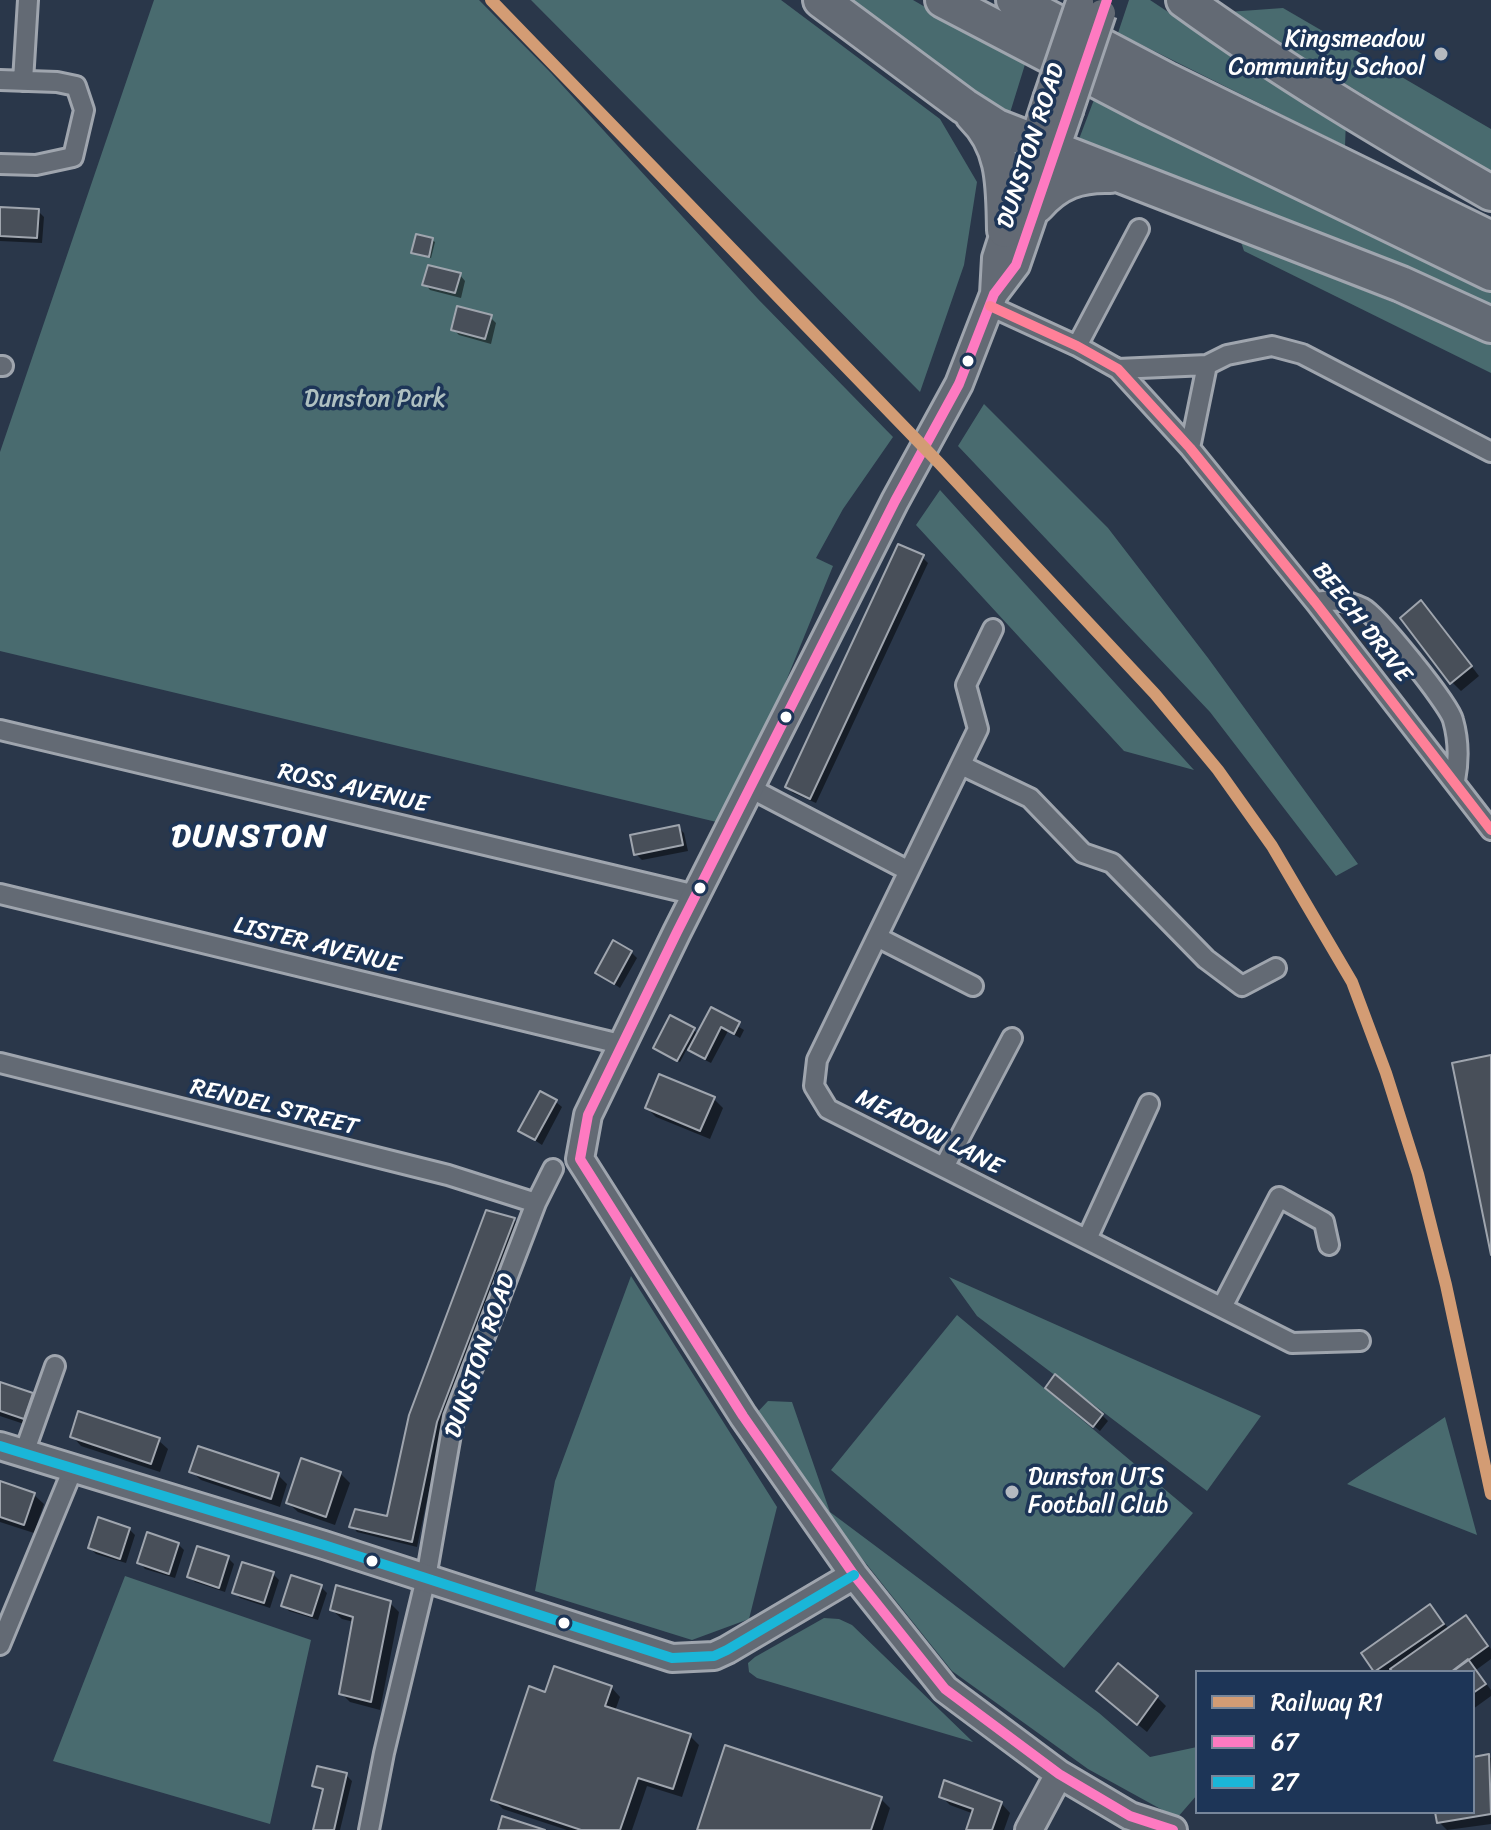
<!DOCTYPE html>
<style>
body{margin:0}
#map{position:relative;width:1491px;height:1830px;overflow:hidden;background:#2a374a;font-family:Sriracha,sans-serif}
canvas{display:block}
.legend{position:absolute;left:1195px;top:1670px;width:280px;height:144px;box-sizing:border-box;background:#1d3557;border:2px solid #77869a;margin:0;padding:10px 14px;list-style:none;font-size:24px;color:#fff}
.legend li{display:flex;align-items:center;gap:16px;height:40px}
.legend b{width:40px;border:2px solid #77869a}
</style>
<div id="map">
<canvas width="1491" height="1830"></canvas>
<ul class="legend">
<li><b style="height:10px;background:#d39c74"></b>Railway R1</li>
<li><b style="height:10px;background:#fe7ac1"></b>67</li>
<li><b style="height:10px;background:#1ab6d8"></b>27</li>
</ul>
</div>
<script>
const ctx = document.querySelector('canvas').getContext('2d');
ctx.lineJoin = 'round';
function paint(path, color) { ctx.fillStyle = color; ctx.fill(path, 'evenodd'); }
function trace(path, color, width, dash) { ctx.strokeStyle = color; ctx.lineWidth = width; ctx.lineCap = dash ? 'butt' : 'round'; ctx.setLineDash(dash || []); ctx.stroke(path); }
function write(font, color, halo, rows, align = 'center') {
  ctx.font = font + ' Sriracha,sans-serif'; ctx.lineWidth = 7; ctx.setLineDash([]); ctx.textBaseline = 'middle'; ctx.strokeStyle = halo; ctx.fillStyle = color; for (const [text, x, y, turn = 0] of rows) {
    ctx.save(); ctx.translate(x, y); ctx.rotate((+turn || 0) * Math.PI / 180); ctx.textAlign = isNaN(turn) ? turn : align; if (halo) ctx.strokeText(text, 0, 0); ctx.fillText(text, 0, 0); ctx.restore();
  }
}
const green = new Path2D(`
 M154,0H479L551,73L758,299L893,437L843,509L816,558L833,566L748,774L725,824L0,651V452Z
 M531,0H781L940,119L977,182L964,265L920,392Z
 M841,0H913L965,30L1027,58L1009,116L939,73Z
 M1129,0H1150L1236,57L1346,120L1345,146L1118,33Z
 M1283,8L1491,129V173L1228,12Z
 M1095,97L1491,290V311L1076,147Z
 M1240,239L1491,343V373L1244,251Z
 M984,404L1108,528L1208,658L1358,864L1336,876L1210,712L958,446Z
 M940,490L1194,770L1124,751L916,525Z
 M631,1276L777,1507L749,1619L692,1640L535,1591L555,1481Z
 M949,1277L1261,1416L1207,1491L977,1316Z
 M957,1315L1193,1513L1064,1668L831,1470Z
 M768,1401L792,1402L830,1512L1099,1713L1150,1757L1197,1747V1795L1177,1818L1088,1769L952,1671L860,1556L822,1518L752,1418Z
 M1445,1417L1477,1535L1347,1484Z
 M125,1576L311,1640L270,1824L53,1761Z
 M824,1618L839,1619L852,1625L973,1742L757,1678L749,1672L748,1663L755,1657Z`);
const shadow = new Path2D(`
 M0,209L38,211L44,217L42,243L0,241Z
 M432,240L435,242L431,258L413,252Z
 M460,275L465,281L461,298L430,290L425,284Z
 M490,317L496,323L491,344L459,335L453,329Z
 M922,557L928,563L816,803L793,793L787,787Z
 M1430,612L1479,676L1461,691L1452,682Z
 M678,827L684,833L688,851L642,860L636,854Z
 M631,952L637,958L620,988L597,972Z
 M712,1010L744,1030L740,1038L728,1031L711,1063L697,1056L688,1047L680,1062L658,1050L694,1030L699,1035Z
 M713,1098L723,1108L710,1139L656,1117L647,1108Z
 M556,1102L562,1107L542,1145L521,1131Z
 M514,1220L520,1225L442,1429L417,1547L357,1532L352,1526L388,1518Z
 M0,1385L32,1395L41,1404L33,1427L0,1416Z
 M1053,1393L1102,1415L1108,1421L1100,1431Z
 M72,1436L158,1440L168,1449L160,1472L81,1446Z
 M191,1471L278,1475L287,1484L280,1507L201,1480Z
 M340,1473L350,1483L335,1525L298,1512L288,1503Z
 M0,1483L34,1495L44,1504L34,1533L0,1522Z
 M129,1529L135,1535L126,1563L96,1554L90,1548Z
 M178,1544L184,1550L175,1578L145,1569L140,1563Z
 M228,1558L234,1564L225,1592L195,1582L189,1576Z
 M273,1574L279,1580L270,1608L240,1598L235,1593Z
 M321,1587L327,1593L318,1620L289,1611L283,1605Z
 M390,1603L399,1612L380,1710L350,1702L341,1693L354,1622L342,1619L332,1610Z
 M1430,1607L1449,1629L1466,1617L1491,1649V1659L1476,1670L1491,1690V1696L1473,1709V1672H1377L1364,1653Z
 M611,1687L620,1697L615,1711L690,1736L699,1745L682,1797L647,1786L632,1830H567L503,1809L493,1799L547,1694Z
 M1157,1697L1166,1706L1147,1732L1108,1700Z
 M1488,1756L1491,1758V1824L1447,1830L1439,1822L1437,1812H1473V1759Z
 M346,1775L352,1781L340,1830H316L324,1793L314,1786Z
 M941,1796L1001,1803L1010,1813L1004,1830H968L974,1814L950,1805Z
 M881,1799L890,1808L883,1830H699Z`);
const building = new Path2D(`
 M0,207L39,209L37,238L0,236Z
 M416,234L433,238L429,257L411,253Z
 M428,265L461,273L455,293L422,285Z
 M457,306L492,315L485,339L451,330Z
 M898,544L924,555L810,799L785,787Z
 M1421,600L1472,666L1450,684L1400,618Z
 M679,825L683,845L634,855L630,835Z
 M613,940L632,951L614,984L595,973Z
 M711,1007L740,1022L734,1034L721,1027L705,1059L688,1050Z
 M670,1015L695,1028L677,1061L653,1048Z
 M1491,1055V1255L1452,1063Z
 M659,1074L715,1097L700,1131L645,1108Z
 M540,1091L557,1100L535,1140L518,1131Z
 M486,1210L515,1218L437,1422L412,1542L349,1527L355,1509L387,1516L409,1415Z
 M1055,1374L1103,1414L1093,1427L1045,1388Z
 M0,1382L33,1393L24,1419L0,1411Z
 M78,1411L160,1438L151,1464L70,1437Z
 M198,1446L279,1473L271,1499L189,1472Z
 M301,1458L341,1472L326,1517L286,1503Z
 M0,1481L35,1493L24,1525L0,1517Z
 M98,1517L130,1528L120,1559L88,1548Z
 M147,1532L179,1543L169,1574L137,1563Z
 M197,1546L229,1556L219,1588L187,1577Z
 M242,1562L274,1572L264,1603L232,1593Z
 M291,1575L322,1585L312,1616L281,1606Z
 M336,1585L391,1601L371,1702L339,1694L353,1617L330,1610Z
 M1430,1604L1444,1624L1374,1672L1361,1653Z
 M1466,1615L1488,1646L1452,1672H1393L1390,1669Z
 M1468,1659L1486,1684L1473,1693V1672H1451Z
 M1118,1663L1158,1696L1137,1725L1096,1691Z
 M554,1666L612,1686L605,1706L691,1734L673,1789L638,1778L620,1830H581L491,1800L529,1686L545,1692Z
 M725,1745L882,1797L871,1830H697Z
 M1489,1754L1491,1814L1437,1823L1435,1812H1473V1757Z
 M317,1766L347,1773L334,1830H313L323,1789L312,1786Z
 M944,1780L1002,1802L992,1830H966L973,1809L939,1797Z
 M502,1816L545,1830H498Z`);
const street = new Path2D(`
 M0,80L57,82L76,86L84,110L73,157L36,165L0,164
 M23,81L28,0
 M990,306L1077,346L1118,369L1190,448L1315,602L1491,830
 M1077,346L1139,229
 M0,366H3
 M1118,369L1207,365L1227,355L1272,346L1302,354L1491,452
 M1190,448L1207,365
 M1315,602C1333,599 1347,600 1363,608C1377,615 1449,704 1453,720C1459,741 1459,760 1455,781
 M993,629L966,685L978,729L817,1060L814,1086L828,1109L1292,1343L1360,1341
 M0,730L696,895
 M961,765L1030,798L1083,853L1112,863L1206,959L1242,986L1276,968
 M750,788L909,871
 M0,894L624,1045
 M877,937L973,986
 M0,1063L448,1175L536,1203
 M944,1167L1012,1038
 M1087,1239L1149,1104
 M1222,1307L1279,1197L1324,1222L1329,1245
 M24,1453L55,1366
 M0,1645L73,1469
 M369,1830L384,1753L426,1578L454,1417L536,1203L553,1169`);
const secondary = new Path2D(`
 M1069,111L1016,265L994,294L959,384L895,501L677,932L588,1115L580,1159L743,1416L854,1575L945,1689L1059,1774L1130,1816L1173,1830
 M994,294L996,258L1047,99
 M0,1446L324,1545L672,1658L714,1656L727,1650L854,1575
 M1029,1830L1059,1774`);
const highway = new Path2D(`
 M821,0L964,106L997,127L1401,284L1491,325
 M943,0L1148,107L1491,273
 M1014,0L1166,80L1491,239
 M1184,0C1282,71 1386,133 1491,193
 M973,115C1006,147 1004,187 1005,230
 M1037,205C1057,182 1079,174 1110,175`);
const secondaryBridge = new Path2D(`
 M1047,99L1080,2
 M1069,111L1102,13`);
const bus1 = new Path2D(`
 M1107,0L1016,265L994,294L959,384L895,501L677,932L588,1115L580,1159L743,1416L854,1575L945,1689L1059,1774L1130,1816L1173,1830`);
const bus2 = new Path2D(`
 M0,1446L324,1545L672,1658L714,1656L727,1650L854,1575`);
const bus3 = new Path2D(`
 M990,306L1077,346L1118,369L1190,448L1315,602L1491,830`);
const rail1 = new Path2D(`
 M491,0L940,464L1155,694L1218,770L1272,846L1352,982L1386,1073L1418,1174L1446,1285L1491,1494`);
const markers = [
 [1441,54,8,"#b4b9c0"],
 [968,361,7,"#fff"],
 [786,717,7,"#fff"],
 [700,888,7,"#fff"],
 [1012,1492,8,"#b4b9c0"],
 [372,1561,7,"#fff"],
 [564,1623,7,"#fff"]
];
const poiNames = [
 ["Kingsmeadow",1425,40],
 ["Community School",1425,68],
 ["Dunston UTS",1028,1478,"left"],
 ["Football Club",1028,1506,"left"]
];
const streetNames = [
 ["DUNSTON ROAD",1032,146,-72],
 ["BEECH DRIVE",1361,623,52],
 ["ROSS AVENUE",353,789,13],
 ["LISTER AVENUE",317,946,14],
 ["RENDEL STREET",274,1108,14],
 ["MEADOW LANE",929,1133,27],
 ["DUNSTON ROAD",481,1356,-71]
];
const parkNames = [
 ["Dunston Park",375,400]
];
const districtNames = [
 ["DUNSTON",250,838]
];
paint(green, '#496b6f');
paint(shadow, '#0007');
paint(building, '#484f59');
trace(building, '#9fa5ae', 2);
trace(street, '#9fa5ae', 24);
trace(secondary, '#9fa5ae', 32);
trace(highway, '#9fa5ae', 40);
trace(street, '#636a74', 18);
trace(secondary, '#636a74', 26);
trace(highway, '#636a74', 34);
trace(secondaryBridge, '#9fa5ae', 32, []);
trace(secondaryBridge, '#636a74', 26);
trace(bus1, '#fe7ac1', 10);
trace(bus2, '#1ab6d8', 10);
trace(bus3, '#ff8098', 10);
trace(rail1, '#d39c74', 12);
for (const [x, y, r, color] of markers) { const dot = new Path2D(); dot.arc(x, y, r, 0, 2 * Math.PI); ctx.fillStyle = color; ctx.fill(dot); trace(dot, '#1d3557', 3); }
write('24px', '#fff', '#1d3557', poiNames, 'right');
write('24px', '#fff', '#1d3557', streetNames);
write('24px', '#afc0c1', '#1d3557', parkNames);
ctx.letterSpacing = '2px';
write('bold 32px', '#fff', '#1d3557', districtNames);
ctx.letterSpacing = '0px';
</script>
